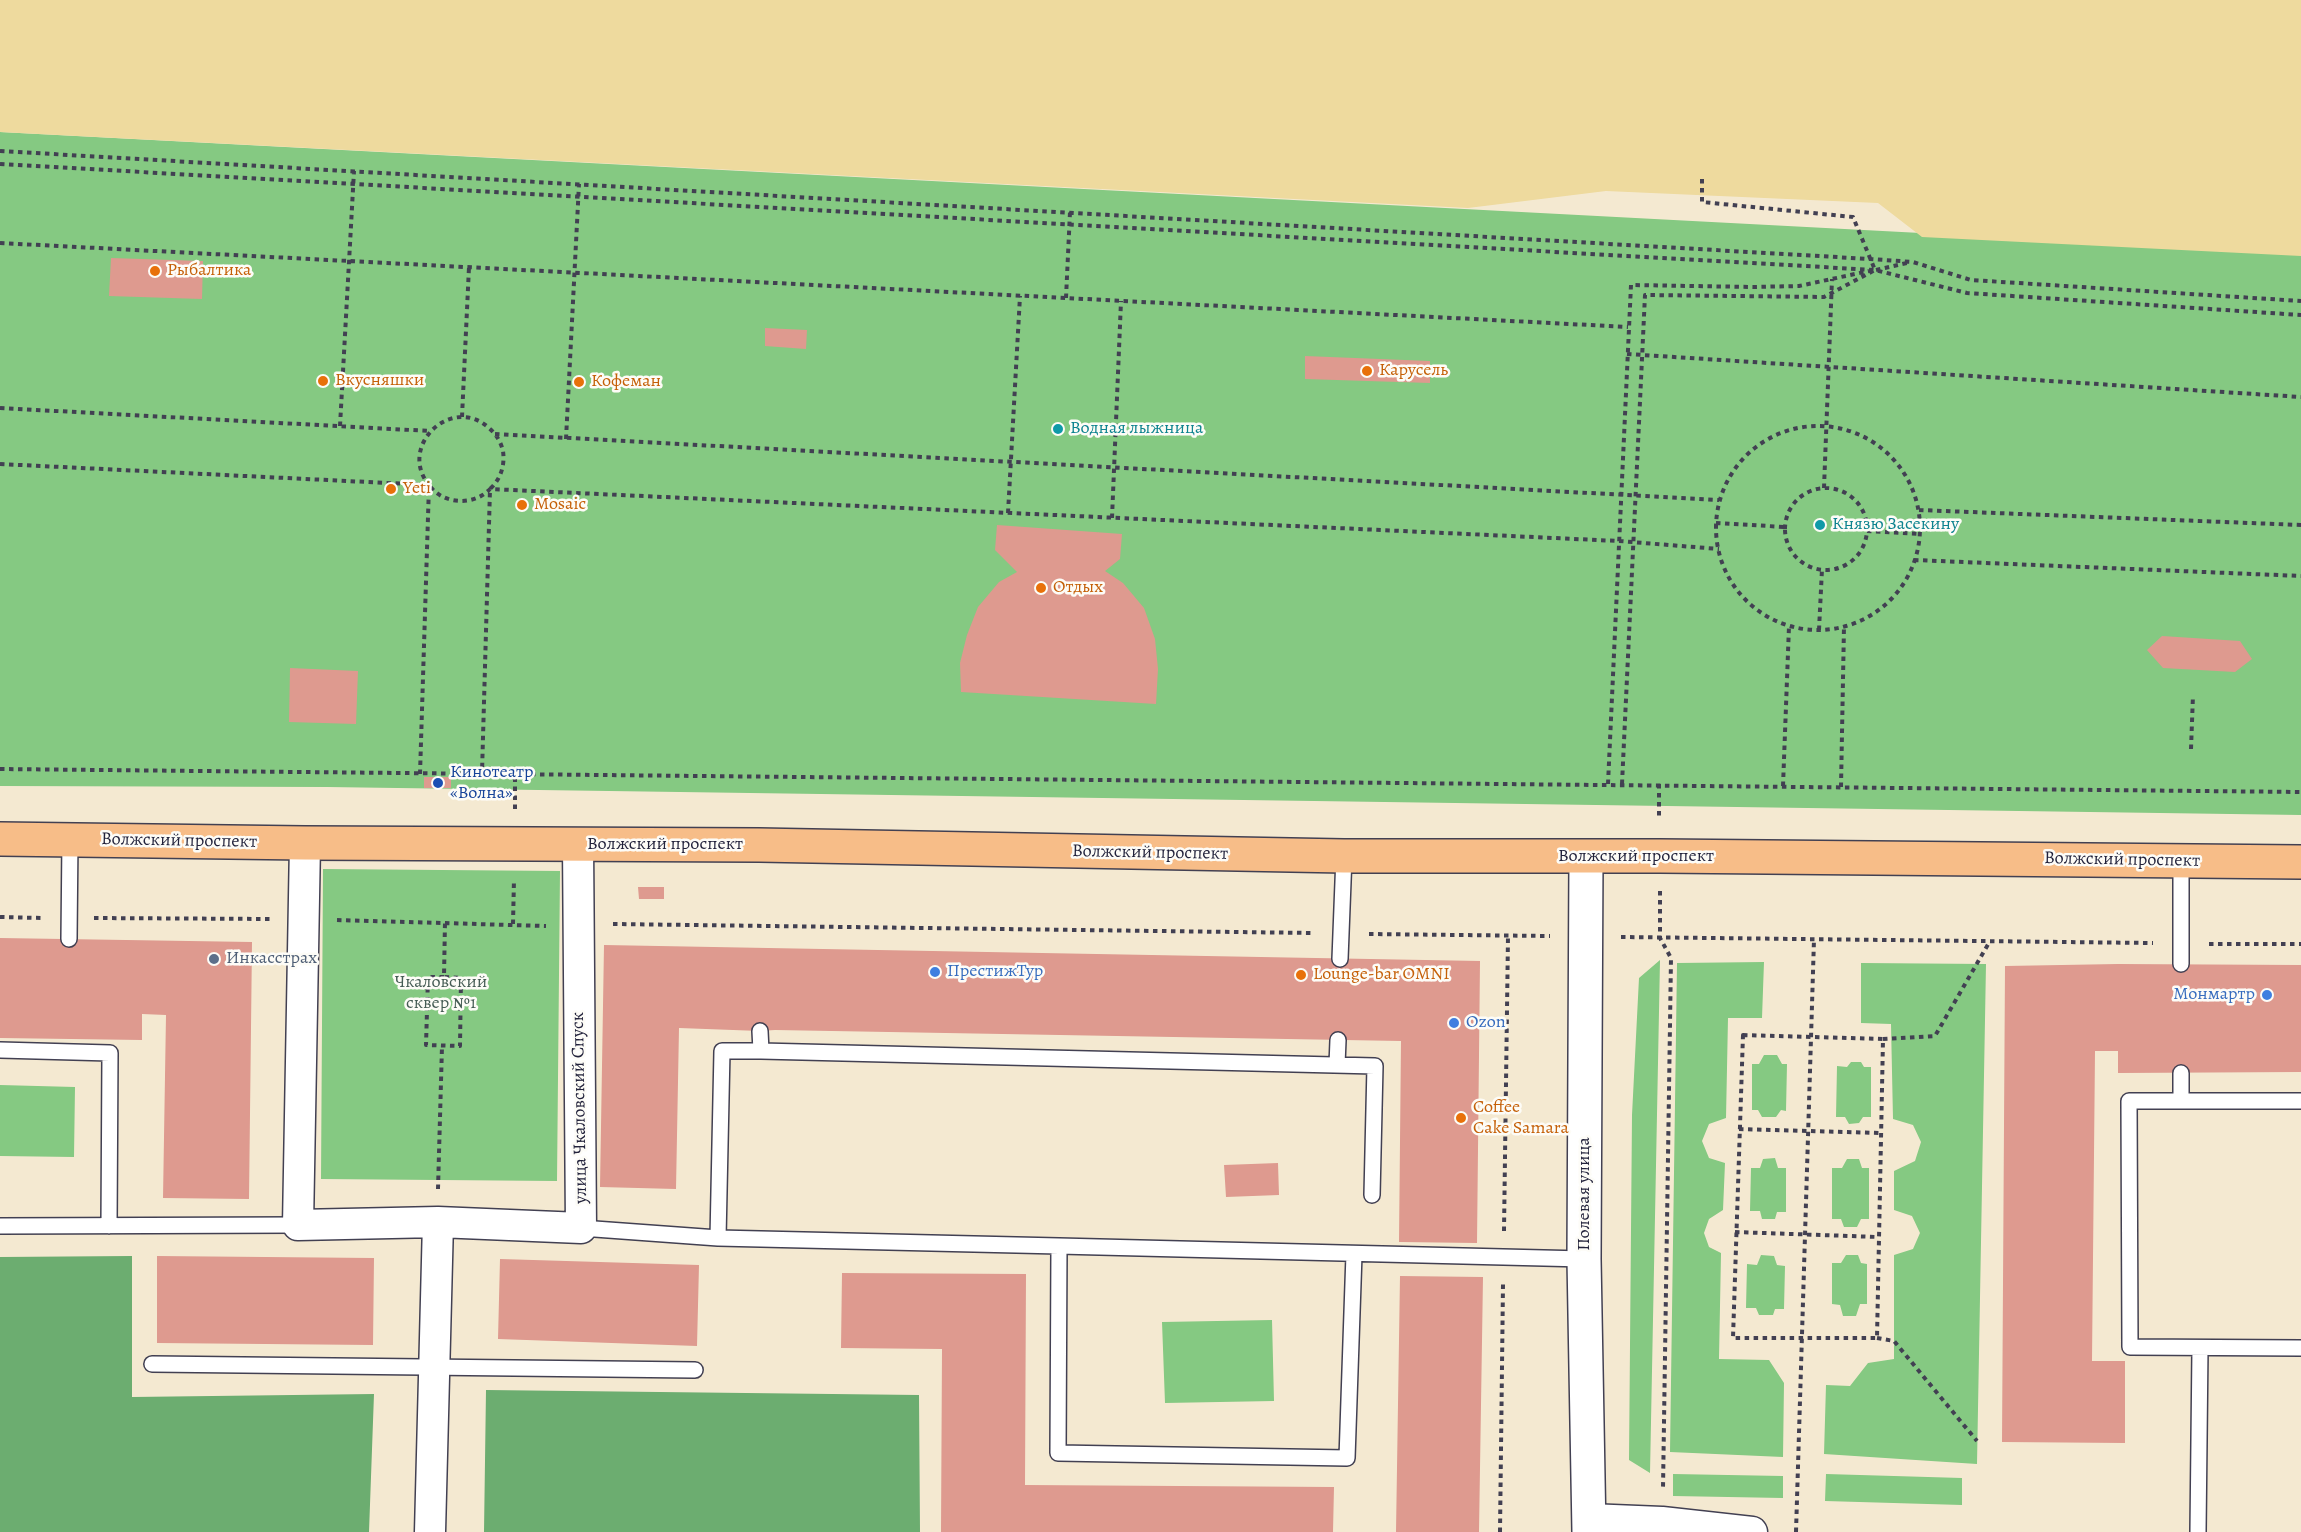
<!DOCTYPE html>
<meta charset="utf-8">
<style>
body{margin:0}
canvas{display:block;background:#f4e9d1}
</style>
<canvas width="2301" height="1532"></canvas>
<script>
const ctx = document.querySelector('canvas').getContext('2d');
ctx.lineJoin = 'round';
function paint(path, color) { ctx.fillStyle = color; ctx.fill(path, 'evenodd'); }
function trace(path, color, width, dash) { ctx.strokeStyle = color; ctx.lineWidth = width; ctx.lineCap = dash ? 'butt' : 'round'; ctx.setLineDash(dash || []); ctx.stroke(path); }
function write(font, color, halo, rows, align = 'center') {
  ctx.font = font + ' Alegreya,serif'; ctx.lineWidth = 5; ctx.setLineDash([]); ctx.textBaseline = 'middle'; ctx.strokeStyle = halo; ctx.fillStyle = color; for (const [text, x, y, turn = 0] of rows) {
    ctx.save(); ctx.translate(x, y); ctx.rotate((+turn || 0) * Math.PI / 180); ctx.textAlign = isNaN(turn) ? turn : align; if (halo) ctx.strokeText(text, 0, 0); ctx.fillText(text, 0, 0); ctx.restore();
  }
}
const green = new Path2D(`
 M0,132L2301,253V815L327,787L0,786Z
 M323,869L560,871L557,1181L321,1179Z
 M1660,960L1650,1473L1629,1460L1632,1115L1639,978Z
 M1764,962L1762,1018H1728L1726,1118L1709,1124L1702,1141L1709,1158L1725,1163L1723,1210L1709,1219L1704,1233L1709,1247L1721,1253L1719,1359L1769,1360L1784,1383L1783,1457L1670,1452L1677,963Z
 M1861,963L1986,964L1977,1464L1824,1454L1826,1385L1850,1386L1868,1363L1894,1359V1255L1913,1249L1920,1233L1912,1216L1894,1210V1171L1915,1161L1921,1142L1913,1125L1893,1119L1891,1024L1861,1023Z
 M1764,1055H1777L1782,1064H1787L1786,1111L1781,1110L1776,1117H1762L1758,1110H1752V1064H1759Z
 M1851,1062H1861L1864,1067H1871V1117H1863L1859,1123L1849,1124L1845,1117H1836L1837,1066L1847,1067Z
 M0,1085L75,1087L74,1157L0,1156Z
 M1775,1158L1778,1168H1786V1212H1777L1775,1219H1762L1760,1211H1750L1751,1168H1760L1763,1159Z
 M1847,1159H1859L1862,1168H1869V1219H1861L1857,1227H1844L1841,1219H1832V1168H1842Z
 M1761,1255L1774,1256L1777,1265L1785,1266L1784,1309H1775L1773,1315H1759L1756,1308H1746L1747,1264L1757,1265Z
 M1846,1255H1858L1861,1263L1867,1264V1304H1860L1856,1316H1843L1840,1305L1832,1304V1263H1841Z
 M1272,1320L1274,1401L1165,1403L1162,1322Z
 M1673,1474L1783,1476V1498L1673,1496Z
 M1826,1474L1962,1478V1505L1825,1501Z`);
const forest = new Path2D(`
 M132,1256V1397L374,1394L369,1532H0V1257Z
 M486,1390L919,1395L920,1532H484Z`);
const sand = new Path2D(`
 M0,0H2301V256L1922,237L1878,203L1606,191L1468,208L0,132Z`);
const building = new Path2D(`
 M111,258L203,261L202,299L109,296Z
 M765,328L807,330L806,349L765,346Z
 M1305,356L1430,361V383L1305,379Z
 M997,525L1122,534L1120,559L1105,571L1123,583L1144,608L1155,639L1158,669L1156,704L961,692L960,663L967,635L978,607L999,582L1017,572L995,550Z
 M2162,636L2240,641L2252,659L2235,672L2163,668L2147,650Z
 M290,668L358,671L356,724L289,722Z
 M424,777H451V788H424Z
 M638,887H664V899H639Z
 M0,938L252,942L249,1199L163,1198L166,1015L142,1014V1040L0,1038Z
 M604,945L1480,961L1477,1243L1399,1242L1401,1041L775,1030L760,1031L679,1028L676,1189L600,1187Z
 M2118,964L2301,965V1072L2118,1073V1051H2095L2092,1361H2125V1443L2002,1442L2005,966Z
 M1278,1163L1279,1195L1226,1197L1224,1165Z
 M157,1256L374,1258L373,1345L157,1343Z
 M500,1259L699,1265L697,1346L498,1339Z
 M842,1273L1026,1274L1025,1485L1334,1487L1333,1532H941L942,1349L841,1348Z
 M1400,1276L1483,1277L1479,1532H1396Z`);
const path = new Path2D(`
 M0,151L1870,259L1913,262L1971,280L2301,301
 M0,164L1875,270L1967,293L2301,315
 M0,243L1628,327
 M1876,270L1907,263
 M1066,298L1070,212
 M1627,354L2301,397
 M0,408L430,431
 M462,417L469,267
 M340,426L354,171
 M1716 528a102 102 0 1 1 204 0a102 102 0 1 1-204 0Z
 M495,434L1719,500
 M566,439L579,184
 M0,464L429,485C443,505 474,506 490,489L1619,541L1719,549
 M1824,488L1832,279
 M1785 529a41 41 0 1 1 82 0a41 41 0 1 1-82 0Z
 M1919,510L2301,525
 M1008,513L1020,296
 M1112,518L1121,301
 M1716,523L1785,527
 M1867,531L1919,534
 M1914,560L2301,576
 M1819,630L1822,569
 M2191,749L2193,695
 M0,769L2301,792
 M420,774L429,485C397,446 452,394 489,428C496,434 501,442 503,451C505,465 501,479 490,489L482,773
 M1608,784L1631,285L1753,287L1799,286L1869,271
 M1622,784L1645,295L1824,297L1875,270L1853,217L1702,202V179
 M1659,784V820
 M1783,786L1789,626
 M1841,787L1844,626
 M515,809V773
 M1660,891V938L1671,958L1663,1489
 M0,917L42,918
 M94,918L270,919
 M337,920L546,926
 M513,924L514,879
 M613,924L1313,933
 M1369,934L1550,936
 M1621,937L2153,943
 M2209,944H2301
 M444,977H428L426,1045L460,1046L461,978L444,977L445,922
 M1743,1035L1883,1039L1877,1338H1733Z
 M1883,1039L1935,1036L1990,941
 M1739,1129L1881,1133
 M438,1189L442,1046
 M1504,1231L1508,936
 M1735,1232L1878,1237
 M1877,1338L1894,1341L1977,1441
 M1500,1532L1503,1284
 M1796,1532L1814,939`);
const service = new Path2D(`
 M69,939L70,839
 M1340,959L1344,856
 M2181,964V861
 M0,1050L110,1053L109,1226
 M761,1051L1375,1066L1372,1195
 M1337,1065L1338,1040
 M2181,1101V1073
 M2301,1101H2129L2130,1347L2301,1348
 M0,1226L298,1225
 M581,1228L718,1238L722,1051H761L760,1031
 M718,1238L1059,1246L1058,1453L1347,1458L1354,1254
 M1059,1246L1584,1259
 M152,1364L695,1370
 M2198,1532L2200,1348`);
const minor = new Path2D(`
 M305,843L298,1225L438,1222L430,1532
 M438,1222L581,1228L578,845
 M1589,1519L1662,1522L1752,1532`);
const tertiary = new Path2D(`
 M1586,857L1584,1259L1589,1532`);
const primary = new Path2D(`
 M0,839L305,843L759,845L1344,856H1660L2301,862`);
const markers = [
 [155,271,6,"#e8710a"],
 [1367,371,6,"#e8710a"],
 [323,381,6,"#e8710a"],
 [579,382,6,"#e8710a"],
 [1058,429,6,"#0f9aa8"],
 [391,489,6,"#e8710a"],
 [522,505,6,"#e8710a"],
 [1820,525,6,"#0f9aa8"],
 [1041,588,6,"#e8710a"],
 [438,783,6,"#1a4fb4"],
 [214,959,6,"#5c6f8a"],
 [935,972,6,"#3f7fe0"],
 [1301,975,6,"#e8710a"],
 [2267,995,6,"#3f7fe0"],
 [1454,1023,6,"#3f7fe0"],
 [1461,1118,6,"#e8710a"]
];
const foodNames = [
 ["Рыбалтика",167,271],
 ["Карусель",1379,371],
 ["Вкусняшки",335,381],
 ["Кофеман",591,382],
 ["Yeti",403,489],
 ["Mosaic",534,505],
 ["Отдых",1053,588],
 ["Lounge-bar OMNI",1313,975],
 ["Coffee",1473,1108],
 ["Cake Samara",1473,1129]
];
const cultureNames = [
 ["Водная лыжница",1070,429],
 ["Князю Засекину",1832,525]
];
const transitNames = [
 ["Кинотеатр",450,773],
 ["«Волна»",450,794]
];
const streetNames = [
 ["Волжский проспект",179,841,1],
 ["Волжский проспект",665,845],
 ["Волжский проспект",1150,853,1],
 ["Волжский проспект",1636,857],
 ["Волжский проспект",2122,860,1],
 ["улица Чкаловский Спуск",580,1108,-91],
 ["Полевая улица",1585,1194,-90]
];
const serviceNames = [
 ["Инкасстрах",226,959]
];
const shopNames = [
 ["ПрестижТур",947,972],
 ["Монмартр",2255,995,"right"],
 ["Ozon",1466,1023]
];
const parkNames = [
 ["Чкаловский",441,983],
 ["сквер №1",441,1004]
];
paint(green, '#85c982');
paint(forest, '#6cad70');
paint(sand, '#eeda9e');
paint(building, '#de9a8f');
trace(service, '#424052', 18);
trace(minor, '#424052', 33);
trace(tertiary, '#424052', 36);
trace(primary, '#424052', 36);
trace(path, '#424052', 4, [4.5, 4.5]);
trace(service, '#fff', 15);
trace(minor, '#fff', 30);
trace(tertiary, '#fff', 33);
trace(primary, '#f7bd88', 33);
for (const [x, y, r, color] of markers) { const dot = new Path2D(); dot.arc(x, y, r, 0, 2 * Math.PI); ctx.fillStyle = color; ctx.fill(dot); trace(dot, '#fdfcf7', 2); }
write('18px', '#c56008', '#fdfcf7', foodNames, 'left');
write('18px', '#0d838f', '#fdfcf7', cultureNames, 'left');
write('18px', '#164399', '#fdfcf7', transitNames, 'left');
write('18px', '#22223b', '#fdfcf7', streetNames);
write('18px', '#4e5e75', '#fdfcf7', serviceNames, 'left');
write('18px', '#366cbe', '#fdfcf7', shopNames, 'left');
write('18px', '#455c54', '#fdfcf7', parkNames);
</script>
